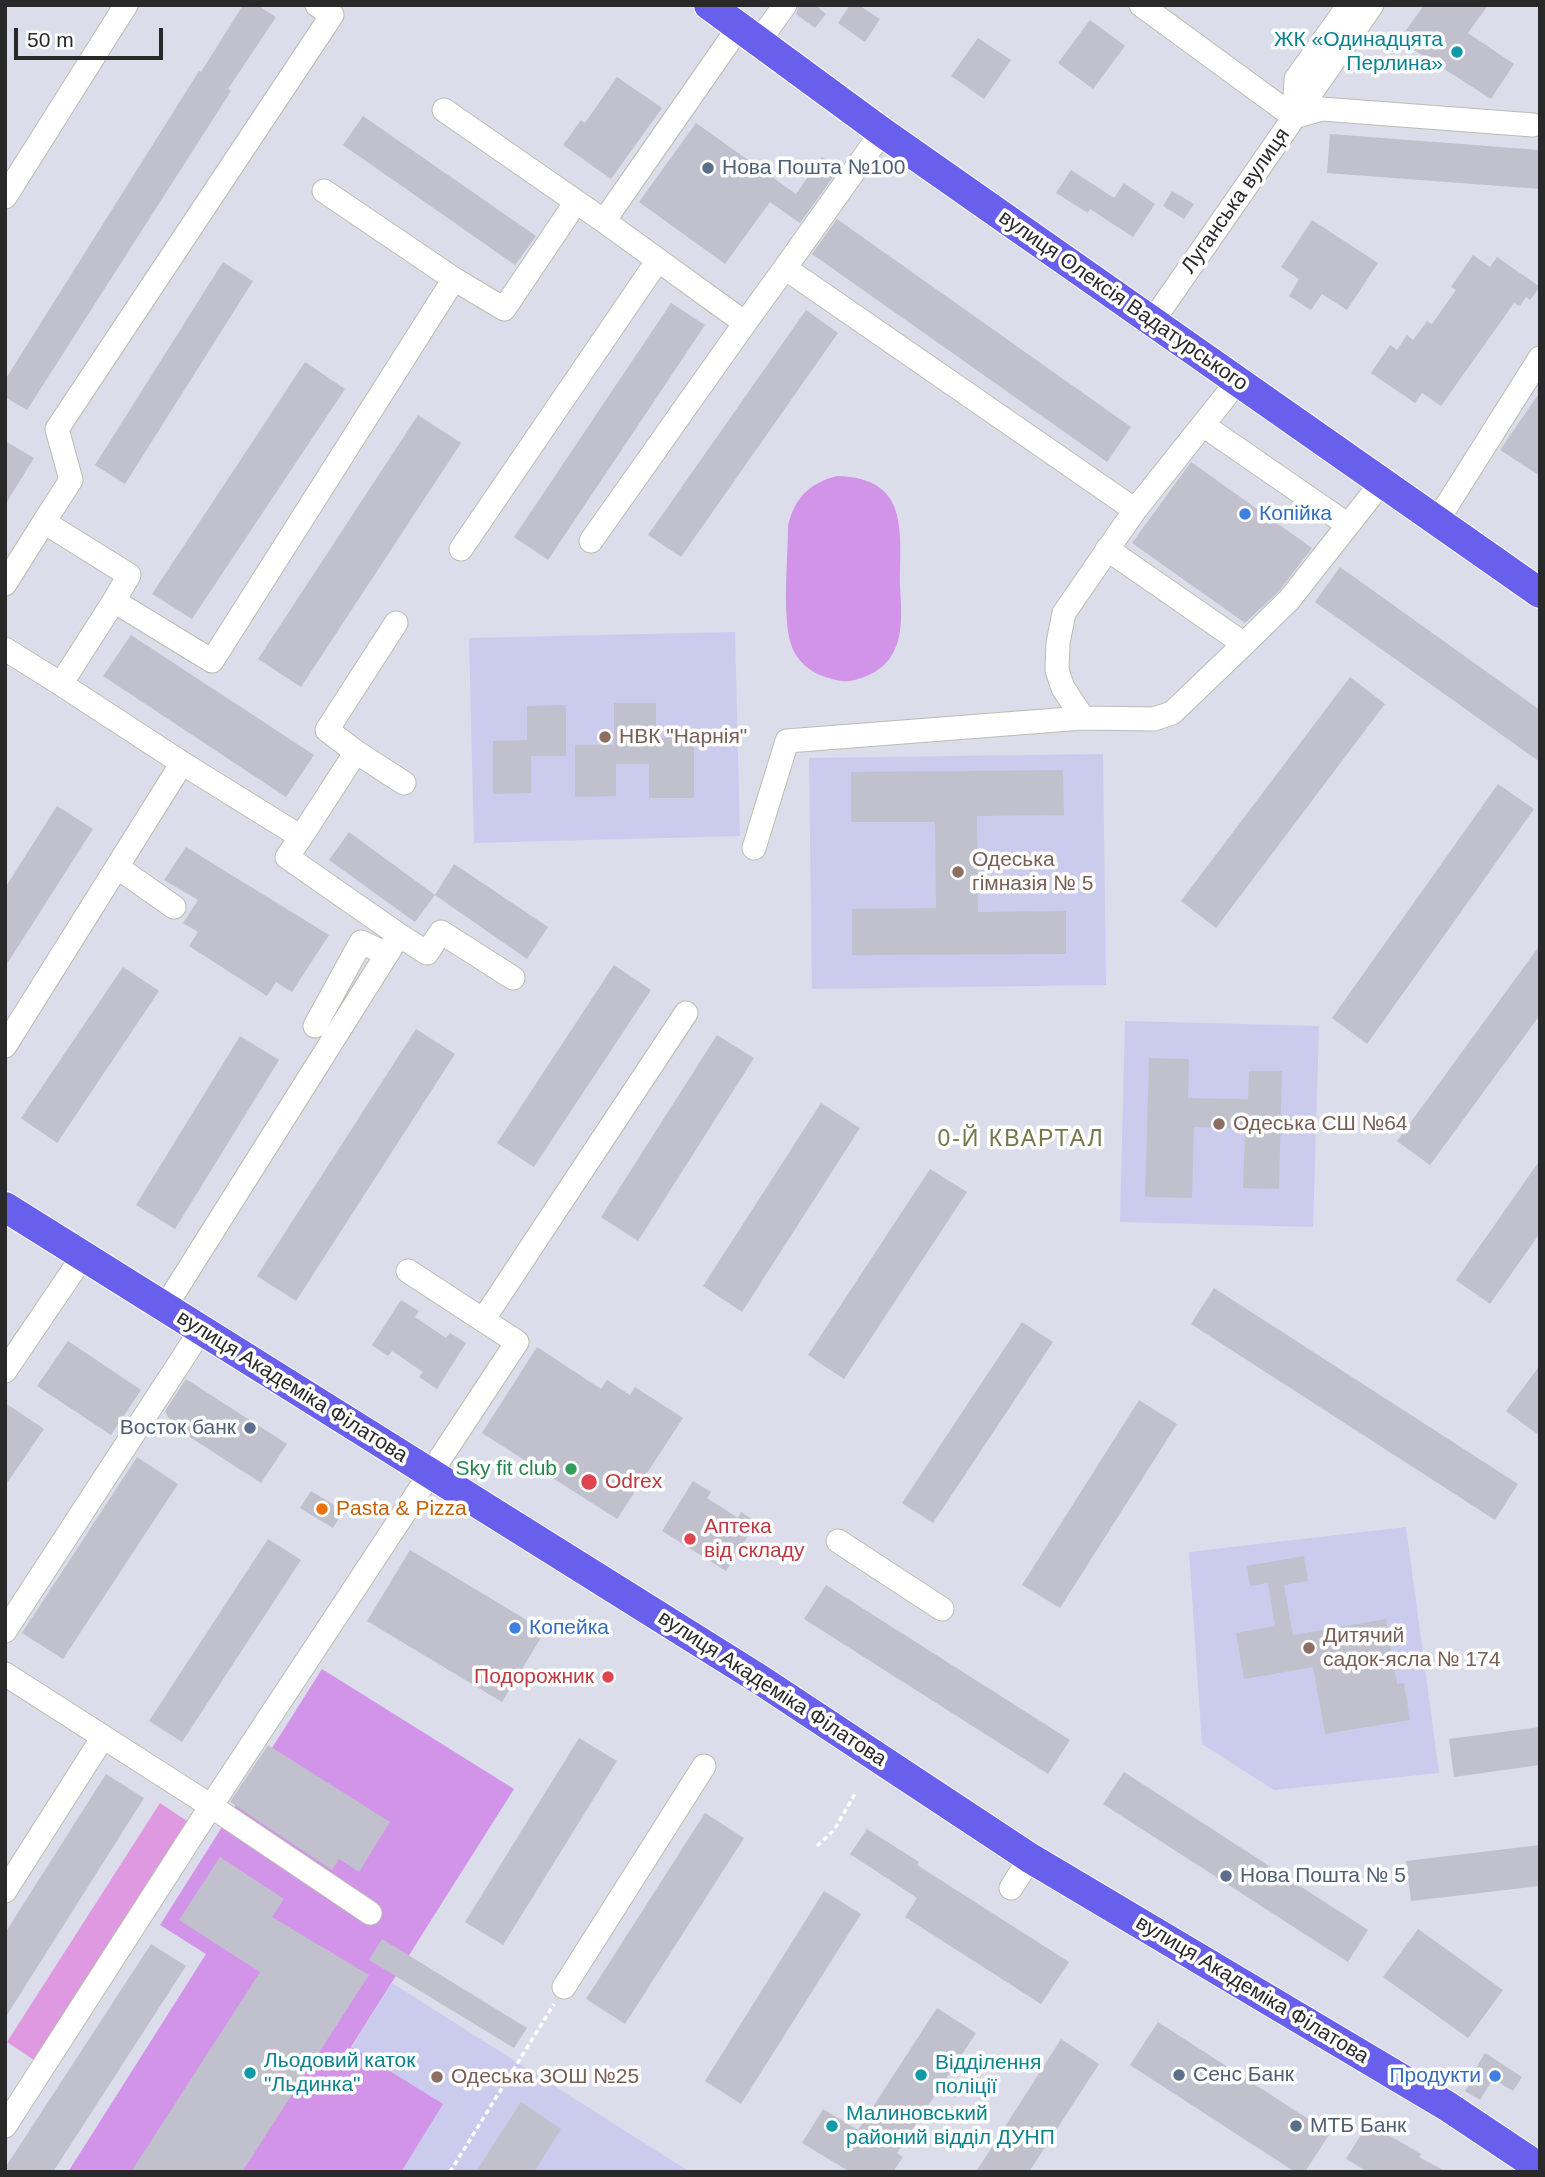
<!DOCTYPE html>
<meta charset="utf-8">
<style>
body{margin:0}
#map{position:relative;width:1545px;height:2177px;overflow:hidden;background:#dbddeb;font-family:Helvetica,sans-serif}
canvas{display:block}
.frame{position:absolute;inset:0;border:7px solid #292929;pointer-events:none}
.scale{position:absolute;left:14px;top:28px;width:149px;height:32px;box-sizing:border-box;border:4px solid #292929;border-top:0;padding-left:9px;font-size:21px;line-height:24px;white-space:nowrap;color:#292929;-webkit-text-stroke:5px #fff;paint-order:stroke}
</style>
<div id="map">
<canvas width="1545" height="2177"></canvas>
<div class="frame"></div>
<div class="scale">50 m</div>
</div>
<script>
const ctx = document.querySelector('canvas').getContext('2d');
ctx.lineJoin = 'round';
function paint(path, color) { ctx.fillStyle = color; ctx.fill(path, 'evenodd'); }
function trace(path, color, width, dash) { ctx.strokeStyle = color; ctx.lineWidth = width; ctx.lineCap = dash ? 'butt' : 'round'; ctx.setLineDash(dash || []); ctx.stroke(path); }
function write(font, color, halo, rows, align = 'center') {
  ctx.font = font + ' Helvetica,sans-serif'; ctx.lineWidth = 7; ctx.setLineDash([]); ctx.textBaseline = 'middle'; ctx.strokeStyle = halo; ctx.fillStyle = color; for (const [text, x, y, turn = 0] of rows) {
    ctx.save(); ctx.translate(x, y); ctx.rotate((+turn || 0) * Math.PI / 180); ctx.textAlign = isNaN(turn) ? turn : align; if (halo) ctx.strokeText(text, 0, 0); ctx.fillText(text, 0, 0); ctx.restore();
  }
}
const education = new Path2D(`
 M735,632L740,836L474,843L469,638Z
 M1103,754L1106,985L812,989L809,758Z
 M1125,1021L1319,1026L1313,1227L1120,1222Z
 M1406,1527L1439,1773L1274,1790L1202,1744L1189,1552Z
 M392,1983L690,2172H273Z`);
const green = new Path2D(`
 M160,1803L187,1821L34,2060L7,2042Z`);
const pitch = new Path2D(`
 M837,476C910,478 900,531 900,585C901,607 904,634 893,653C884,670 867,678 849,681C842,682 836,680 829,678C812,674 796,661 791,644C782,616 788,558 788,526C794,499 809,483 837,476Z
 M322,1669L514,1789L351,2047L443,2104L401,2172H68L206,1954L160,1925Z`);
const building = new Path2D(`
 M243,5H257L276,17L228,89L231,91L27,410L5,397V380L199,71L201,72Z
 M799,5H815L826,14L815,28L796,14Z
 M850,5H859L880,19L865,42L838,23Z
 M1424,5H1488L1468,33L1514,64L1491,99L1399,40Z
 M1090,20L1125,46L1093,89L1058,63Z
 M978,38L1011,60L984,99L951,76Z
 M617,77L662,108L611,179L563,145L581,120L585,123Z
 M363,116L536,236L515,265L343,145Z
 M696,123L796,194L822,157L839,169L800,223L770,202L725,264L639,202Z
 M1330,134L1540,150V189L1327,173Z
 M1071,170L1114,198L1124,183L1155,204L1133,237L1090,209L1088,213L1056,193Z
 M1172,191L1194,204L1184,219L1163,206Z
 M837,219L1131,427L1107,462L812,254Z
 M1312,220L1378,263L1347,310L1322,294L1311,310L1289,296L1299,279L1281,267Z
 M1473,255L1490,267L1497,257L1540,287L1530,300L1526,297L1520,306L1514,303L1441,406L1422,393L1415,403L1371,373L1390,345L1397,350L1407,335L1413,340L1427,321L1432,324L1456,290L1451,287Z
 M223,262L253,281L125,484L95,465Z
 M671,303L705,325L548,560L514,537Z
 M806,310L838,333L681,557L648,535Z
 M305,362L345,389L192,619L152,594Z
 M1540,392V476L1500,450Z
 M418,415L461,443L301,687L258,659Z
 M5,441L34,458L5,505Z
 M1191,462L1312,548L1279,591L1245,623L1132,543Z
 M1340,567L1540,710V762L1315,602Z
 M131,635L314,755L286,797L103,676Z
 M1350,677L1385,704L1216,928L1181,901Z
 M614,703H656V738H694V798H649V764H616V796L575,797V745H614Z
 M566,705V756H531V793L493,794V741L527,740V706Z
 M1063,770L1064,815L977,816L978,912L1066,911V954L852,955V909L936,908L935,822H851V772Z
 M1498,784L1534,809L1367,1044L1332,1018Z
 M57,806L93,829L5,967V888Z
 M349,832L435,895L415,922L329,860Z
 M186,847L329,935L292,992L276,982L267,996L189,946L198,932L183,923L198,900L164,880Z
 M454,864L548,927L527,959L435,895Z
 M1540,945V1015L1430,1165L1397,1141Z
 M614,965L651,990L534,1167L497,1143Z
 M123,967L159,991L57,1143L21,1118Z
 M416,1029L455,1054L296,1301L257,1276Z
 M717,1035L754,1058L638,1241L601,1217Z
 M240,1036L279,1060L175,1229L136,1205Z
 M1149,1058L1189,1059L1188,1098L1248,1099L1249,1071H1282L1279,1189L1243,1188L1245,1129L1194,1127L1192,1198L1145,1197Z
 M821,1103L860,1128L742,1312L703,1286Z
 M1540,1160V1233L1490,1304L1456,1280Z
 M930,1169L967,1192L844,1379L808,1355Z
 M1214,1288L1518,1484L1495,1520L1191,1324Z
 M401,1300L419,1311L415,1317L446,1338L450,1333L466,1343L437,1389L419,1377L423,1372L392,1351L388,1356L372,1345Z
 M1022,1322L1053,1342L933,1523L902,1503Z
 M68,1341L141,1390L111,1435L37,1386Z
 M537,1347L601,1389L607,1380L630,1395L635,1387L683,1418L617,1519L482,1433Z
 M1540,1365V1436L1506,1411Z
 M186,1379L287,1444L261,1483L173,1426L165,1411Z
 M1139,1400L1177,1424L1060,1608L1022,1585Z
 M5,1403L44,1429L5,1486Z
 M137,1457L178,1484L63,1659L22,1633Z
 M693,1481L711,1492L707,1498L738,1518L741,1512L757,1522L726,1571L662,1531Z
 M311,1491L344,1511L333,1528L300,1508Z
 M268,1539L301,1560L182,1742L149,1721Z
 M410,1550L545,1631L502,1702L367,1621Z
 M1304,1556L1308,1581L1284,1585L1293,1635L1386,1619L1397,1684L1404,1683L1410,1720L1325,1734L1313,1667L1244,1679L1236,1633L1275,1626L1268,1583L1250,1586L1247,1566Z
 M826,1585L1070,1740L1048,1774L804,1619Z
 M1540,1727V1765L1454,1777L1449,1739Z
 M579,1738L617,1761L503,1945L465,1922Z
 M268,1745L390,1822L359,1872L339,1859L332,1870L230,1802Z
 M1124,1772L1368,1930L1348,1962L1103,1804Z
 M106,1774L144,1798L5,2018V1933Z
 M705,1813L744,1838L625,2024L586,1999Z
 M867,1829L919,1862L917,1865L1069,1962L1041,2004L905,1917L917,1898L850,1854Z
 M1540,1845V1886L1411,1901L1406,1861Z
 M220,1857L284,1899L272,1917L369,1975L242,2172H131L260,1972L179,1920Z
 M824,1891L861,1914L741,2104L705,2081Z
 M1418,1929L1503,1990L1468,2038L1383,1977Z
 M382,1939L527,2028L514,2048L369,1960Z
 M151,1944L186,1966L53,2172H5V2168Z
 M937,2008L976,2033L897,2153L903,2157L893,2172H850L802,2143L823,2109L858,2130Z
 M1158,2022L1330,2133L1305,2172H1295L1130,2065Z
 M1061,2039L1099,2064L1029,2172H976Z
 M1485,2053L1522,2077L1513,2091L1493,2079L1480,2100L1465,2091L1479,2070L1476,2068Z
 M521,2102L561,2129L534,2172H476Z
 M1368,2123L1421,2154L1419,2157L1447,2172H1368L1346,2159Z`);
const path = new Path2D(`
 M817,1846L834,1830L856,1792
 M450,2172L554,2004`);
const minor = new Path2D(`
 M1141,5L1294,117
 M759,41L785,5
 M444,110L604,221L745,323L785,268
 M1294,117L1322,109L1533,125
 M1294,117L1296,79L1349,5
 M882,132L785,268L1135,510
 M324,191L454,279
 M5,197L126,5
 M604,221L739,27
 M1152,322L1372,5
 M1203,425L1348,525
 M1437,521L1540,358
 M44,522L71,480L57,429L332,15L317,5
 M591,541L745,323
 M461,549L658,260
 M1107,549L1244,644L1289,600L1382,482
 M5,584L44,522L129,575L114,601
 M5,649L61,684
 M1083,718L1063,688L1057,670L1058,643L1064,613L1135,510L1237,382
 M356,752L327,730L396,623
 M301,837L356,752L404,783
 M754,848L787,741L1083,718L1154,719L1172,713L1244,644
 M117,867L174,907
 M399,935L427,953L441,932L513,978
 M315,1026L361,942L387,954
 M5,1046L182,763
 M408,1271L483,1320
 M165,1307L399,935L287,857L301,837L182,763L61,684L114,601L212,661L454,279L504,309L576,202
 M5,1371L83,1256
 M838,1541L942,1609
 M5,1631L201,1330
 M5,1674L211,1806L370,1913
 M1011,1888L1030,1858
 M5,1891L103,1737
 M564,1987L704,1766
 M5,2126L211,1806L517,1342L483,1320L686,1013`);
const major = new Path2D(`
 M709,5L882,132L1540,593
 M5,1207L759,1679L1030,1858L1447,2106L1540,2168`);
const markers = [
 [1457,52,7,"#0f9aa8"],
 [708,168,7,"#5c6f8a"],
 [1245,514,7,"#3f7fe0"],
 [605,737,7,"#8d6e63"],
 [958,872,7,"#8d6e63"],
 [1219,1124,7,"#8d6e63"],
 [250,1428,7,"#5c6f8a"],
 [571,1469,7,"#2e9e5b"],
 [589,1482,9,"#e0444e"],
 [322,1509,7,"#e8710a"],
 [690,1539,7,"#e0444e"],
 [515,1628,7,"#3f7fe0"],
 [1309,1648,7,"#8d6e63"],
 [608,1677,7,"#e0444e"],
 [1226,1876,7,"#5c6f8a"],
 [250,2073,7,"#0f9aa8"],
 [921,2075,7,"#0f9aa8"],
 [1179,2075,7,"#5c6f8a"],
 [1495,2076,7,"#3f7fe0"],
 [437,2077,7,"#8d6e63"],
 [832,2126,7,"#0f9aa8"],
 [1296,2126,7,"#5c6f8a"]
];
const cultureNames = [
 ["ЖК «Одинадцята",1443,40,"right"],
 ["Перлина»",1443,64,"right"],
 ["Льодовий каток",264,2061],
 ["\"Льдинка\"",264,2085],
 ["Відділення",935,2063],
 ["поліції",935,2087],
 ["Малиновський",846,2114],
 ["районий відділ ДУНП",846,2138]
];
const serviceNames = [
 ["Нова Пошта №100",722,168],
 ["Восток банк",236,1428,"right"],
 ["Нова Пошта № 5",1240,1876],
 ["Сенс Банк",1193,2075],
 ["МТБ Банк",1310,2126]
];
const streetNames = [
 ["Луганська вулиця",1236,201,-55],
 ["вулиця Олексія Вадатурського",1123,301,35],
 ["вулиця Академіка Філатова",292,1387,32],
 ["вулиця Академіка Філатова",772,1689,33],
 ["вулиця Академіка Філатова",1252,1990,31]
];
const shopNames = [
 ["Копійка",1259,514],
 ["Копейка",529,1628],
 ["Продукти",1481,2076,"right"]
];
const educationNames = [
 ["НВК \"Нарнія\"",619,737],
 ["Одеська",972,860],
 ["гімназія № 5",972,884],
 ["Одеська СШ №64",1233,1124],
 ["Дитячий",1323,1636],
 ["садок-ясла № 174",1323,1660],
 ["Одеська ЗОШ №25",451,2077]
];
const leisureNames = [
 ["Sky fit club",557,1469]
];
const healthNames = [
 ["Odrex",605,1482],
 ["Аптека",704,1527],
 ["від складу",704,1551],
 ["Подорожник",594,1677,"right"]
];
const foodNames = [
 ["Pasta & Pizza",336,1509]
];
const neighbourhoodNames = [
 ["0-Й КВАРТАЛ",1021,1140]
];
paint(education, '#cbcbed');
paint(green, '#de99e1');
paint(pitch, '#d294e8');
paint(building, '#c0c1cd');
trace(minor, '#bbbdaf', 25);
trace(major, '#fff', 32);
trace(path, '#fff', 3.5, [5, 3.5]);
trace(minor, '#fff', 23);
trace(major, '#695fed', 30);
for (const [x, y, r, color] of markers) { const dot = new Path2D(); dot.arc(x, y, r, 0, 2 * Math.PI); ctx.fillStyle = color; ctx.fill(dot); trace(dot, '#fff', 2.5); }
write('21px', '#0d838f', '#fff', cultureNames, 'left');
write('21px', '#4e5e75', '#fff', serviceNames, 'left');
write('21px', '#292929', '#fff', streetNames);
write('21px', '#366cbe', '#fff', shopNames, 'left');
write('21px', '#785e54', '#fff', educationNames, 'left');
write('21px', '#27864d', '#fff', leisureNames, 'right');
write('21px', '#be3a42', '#fff', healthNames, 'left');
write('21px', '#c56008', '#fff', foodNames, 'left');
ctx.letterSpacing = '2px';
write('23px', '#73784b', '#fff', neighbourhoodNames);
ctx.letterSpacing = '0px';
</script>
